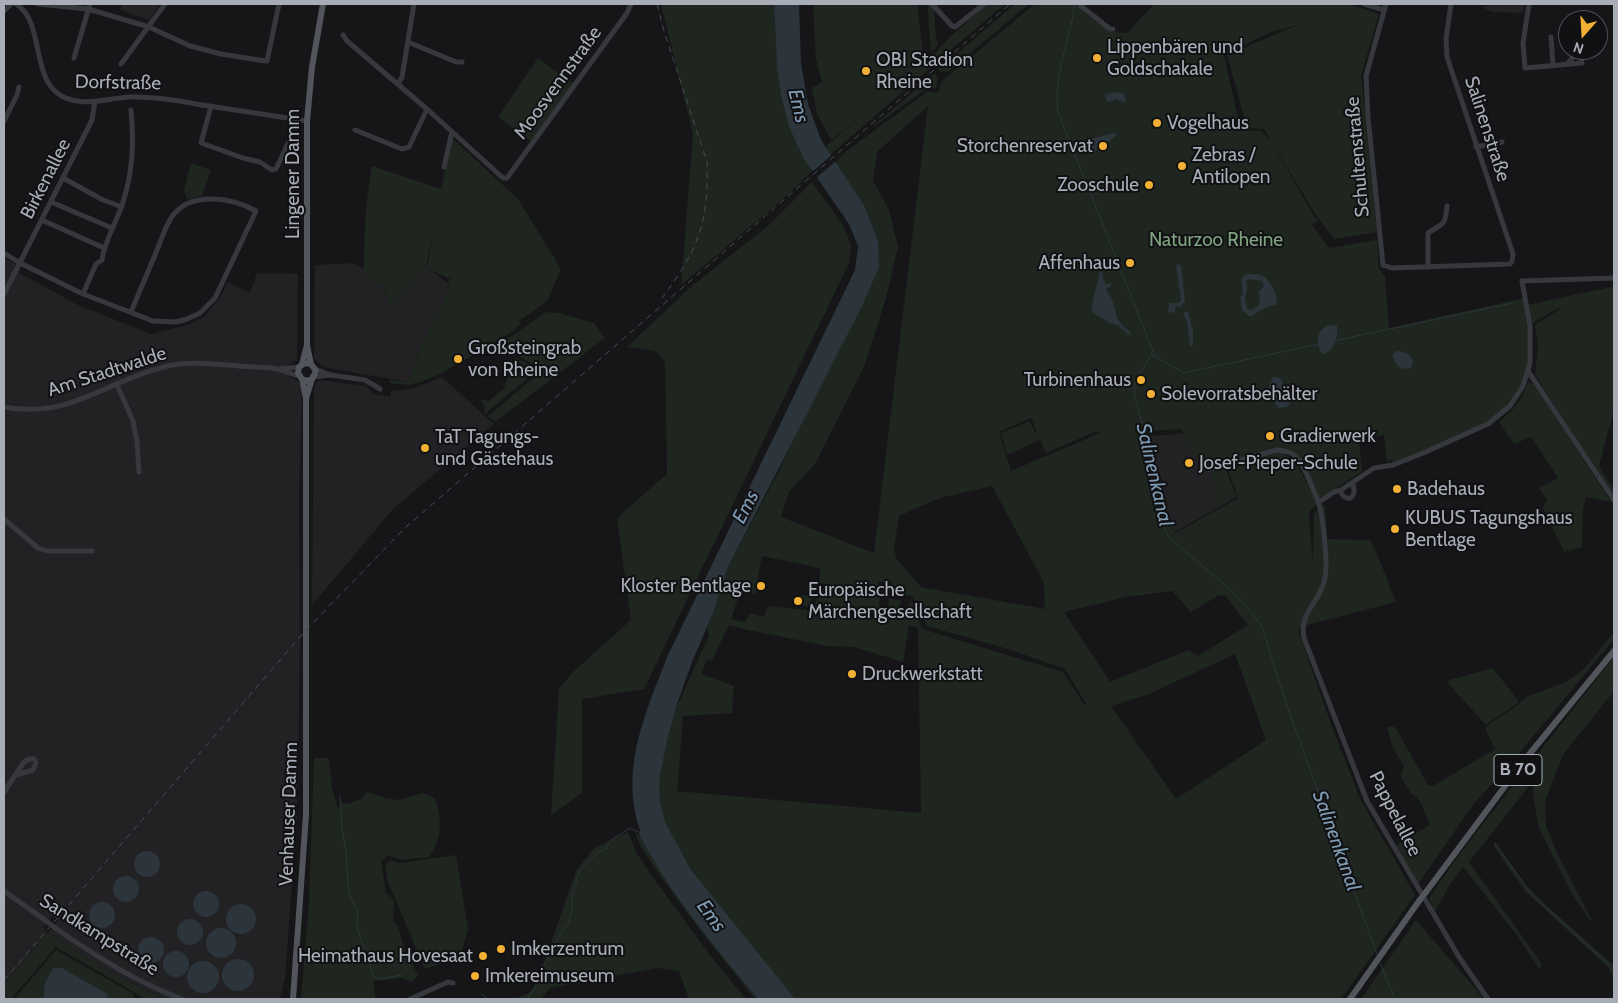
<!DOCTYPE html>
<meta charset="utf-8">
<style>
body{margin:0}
#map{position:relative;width:1618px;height:1003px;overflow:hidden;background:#161618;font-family:Cabin,sans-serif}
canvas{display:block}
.frame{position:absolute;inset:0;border:5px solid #a8adb8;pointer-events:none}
.north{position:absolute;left:1558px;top:10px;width:50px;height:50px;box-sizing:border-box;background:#111113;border:1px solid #4d4f55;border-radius:50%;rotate:199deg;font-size:14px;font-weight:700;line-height:20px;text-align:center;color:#a8adb8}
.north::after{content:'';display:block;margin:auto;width:18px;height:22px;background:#f2b134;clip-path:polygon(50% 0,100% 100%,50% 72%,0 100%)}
</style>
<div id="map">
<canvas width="1618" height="1003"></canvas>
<div class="frame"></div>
<div class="north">N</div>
</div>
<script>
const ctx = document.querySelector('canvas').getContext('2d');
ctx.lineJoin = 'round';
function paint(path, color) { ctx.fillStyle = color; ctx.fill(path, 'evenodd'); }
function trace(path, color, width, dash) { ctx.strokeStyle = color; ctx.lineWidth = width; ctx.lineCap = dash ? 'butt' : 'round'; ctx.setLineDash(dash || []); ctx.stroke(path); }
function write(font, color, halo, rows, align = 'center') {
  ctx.font = font + ' Cabin,sans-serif'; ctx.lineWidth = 4; ctx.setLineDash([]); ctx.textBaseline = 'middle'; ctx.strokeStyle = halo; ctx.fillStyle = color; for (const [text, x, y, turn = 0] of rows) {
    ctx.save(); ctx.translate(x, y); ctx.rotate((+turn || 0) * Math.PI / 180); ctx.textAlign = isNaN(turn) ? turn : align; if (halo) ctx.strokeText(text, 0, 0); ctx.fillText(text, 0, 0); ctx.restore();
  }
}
const built = new Path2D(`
 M122,4H160L149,20L120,10Z
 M1491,4H1525L1523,13L1492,12L1484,8Z
 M4,257L16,265L14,270L78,305L151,334L188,325L204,317L220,297L228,282L250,293L257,273L298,274L297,361H292V364H289L288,376L298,381L302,390L299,498L300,642L297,816L285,978L280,999H164L99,966L48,933L4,985ZM53,916L58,920L48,933L43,928Z
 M353,263L364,269V275L384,287L389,310L426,266L451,286L430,325L408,382L328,368L322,366L314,358L315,265Z
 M442,377L494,424L394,508L312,605L314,387L316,382L320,380L366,386L373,394L390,397L391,391L412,389Z
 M1209,432L1237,497L1175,532L1168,523L1150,436Z`);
const green = new Path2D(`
 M661,4H774C777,64 777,118 812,171L782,200L681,285L693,134Z
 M813,4H917L924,61L918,67L929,66L930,68L830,155L826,146L860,117L831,140L817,114L812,88L822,82L816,59Z
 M927,4H929L934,9L936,38L938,45L931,52Z
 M987,4H1005L933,65L932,56L951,36Z
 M1015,4H1029L949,71L941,72L938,70Z
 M1035,4H1080V9L1110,32L1127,33L1154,4H1349L1379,14L1361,76L1377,232L1334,239L1317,217L1264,129L1247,128L1227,55L1298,25L1271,32L1224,55L1237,114C1243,126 1244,133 1259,130L1270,139L1315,218L1318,221L1312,225L1329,248L1377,240L1379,269L1385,276L1389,328L1525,298L1530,326L1528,371L1515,399L1488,424L1393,465L1392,459L1387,462L1384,435L1359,439L1362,471L1319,500C1312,482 1304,456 1283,452L1297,465L1318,503L1310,511L1309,517L1313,563L1314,513L1325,504L1327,539L1370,540C1381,560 1387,581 1396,602L1311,624L1298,630L1331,724L1360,799L1415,895L1341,999H786L695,881L672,841L659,803L656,780L673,708L678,704L709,636L707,629L727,569L780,469L878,241L865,207L835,163L848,150L928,91L939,93L940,85L944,79ZM928,106L874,553L781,517L789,492L815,464L864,367L886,298L898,247L889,210L873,180L877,152ZM1031,418L1037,432L1035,433L1030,421L1001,433L1007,455L1040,440L1046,453L1097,431L1100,433L1011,471L999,432ZM1181,429L1201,465L1211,471L1217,488L1214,490L1220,505L1235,495L1225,467L1227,466L1238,498L1174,534L1175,532L1168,523L1150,436L1152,431ZM992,486L1044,583L1045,609L921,587L896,558L894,548L899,516L940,498ZM762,556L820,568L819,583L880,592L878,582H892L890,593L913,596L927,626L1008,649L1065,669L1087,705L1083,703L1063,672L922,629L912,601L897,620L768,606L764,617L750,613L745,622L731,619L740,592L755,594ZM1172,591L1191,612L1219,595L1225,596L1248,625L1198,656L1189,650L1110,682L1064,612L1126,597ZM729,625L743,629L827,646L854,647L903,662L909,625L918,628L921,813L677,791L683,716L732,713L734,686L701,674L707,659L712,660ZM1235,654L1266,740L1176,799L1111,706L1149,694Z
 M538,58L573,84L531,142L498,117Z
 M935,73L938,80L936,89L932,87L926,89L875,126L874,125Z
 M452,138L518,199L561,269L547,301L518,322L521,323L515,330L442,373L421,382L409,385L390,383V380L408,382L430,325L451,286L448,283L450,279L427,268L433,233L426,266L389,310L384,287L364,275C364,238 365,202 372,166L441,189Z
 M191,163L211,170L202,196L190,199H187L184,190Z
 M812,182L844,227L851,246L849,263L644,689L582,699V793L551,815L559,689L573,672L631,620L617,518L667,474L665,362L655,351L627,347L693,285L768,226Z
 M1614,287V409L1599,466L1614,491V498L1535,375L1538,345L1535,325L1561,308L1560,307L1531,324L1527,305L1606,288Z
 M546,312L559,313L594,323L605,338L495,422L488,416L543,370L515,354L496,347Z
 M515,357L536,368L535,372L485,414L484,404L480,399L489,401L504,388Z
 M1528,382L1534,384L1611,502L1586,497L1583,508L1582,547L1564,552L1543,508L1547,500L1539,488L1558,478L1531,437L1514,444L1499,422C1513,411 1523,399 1528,382Z
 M820,587L880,596L879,608L888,609L889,598L901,601L898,613L889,615L818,608L815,606L817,589Z
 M801,595L812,596L810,607L800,605Z
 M1614,632V639L1506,769L1475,802L1418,884L1396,845L1430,825L1422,805L1417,797L1411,794L1401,777L1404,766L1392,746L1387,727H1395L1428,785L1433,786L1495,749L1486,731L1487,726L1520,703L1526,697L1564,683L1576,675L1584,669Z
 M1614,657V691L1563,755L1545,801L1546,826L1558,855L1592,920L1590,921L1570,890L1539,828L1534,802L1533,781L1469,862L1542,964L1540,970L1516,934L1463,867L1449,886L1435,912L1429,898L1461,852Z
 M1493,668L1519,702L1486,725L1446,681Z
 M314,758H329L332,788L338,809L341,802L347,804L361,799L367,792L385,798L399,800L423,793L435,798C442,818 443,839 429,857L401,860L388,855L381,862L386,893L394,900L393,920L398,927L407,957L418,974L414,980L411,982L403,978L373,981L376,999H301L309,900Z
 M628,832L637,854L657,883L713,959L746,999H689L679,971L657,968L550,988L541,999H513L529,993L537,983L576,871L594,848Z
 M635,832C643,836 650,855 656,864C687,911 724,955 759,999H755C724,961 693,922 664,881C654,866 640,849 635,832Z
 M1494,841L1526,885L1543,902L1612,964L1614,963V978L1608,967L1526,892L1494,847Z
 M456,855L468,929L460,957L425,969L388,882L385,865L390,860L401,863Z
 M1416,920L1484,999H1361Z
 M48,933L99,966L164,999H146L56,947L11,999H4V985Z
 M56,950L134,994L133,999H107L108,994L62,968L45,984L43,999H14Z`);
const water = new Path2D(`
 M774,4H799L801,64L808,104L821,140L865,207L878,241L879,267L862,306L727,569L713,613L692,662L676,707L667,740L659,781L660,803L666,824L691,870L795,999H758C715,947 670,894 639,834L640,830C619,770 646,711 668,655L855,270L858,246L849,224L804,159L790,129L782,100L777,67Z
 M1114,92L1124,94L1126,101L1123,102L1116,99L1107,102L1105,95Z
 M1115,133L1116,136L1107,143L1098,146L1095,153H1088L1086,147L1090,139Z
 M1179,264L1181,267L1185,301L1181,306L1175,307V311L1178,313L1168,312L1169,303H1177L1181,301L1180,288L1178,286L1179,284L1176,265Z
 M1099,272L1103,273V279L1106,285L1112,283L1110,287L1106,288C1107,293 1110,295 1112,300C1119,317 1113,319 1130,332V336L1119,326L1108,322L1092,312C1091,297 1099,286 1099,272Z
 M1250,274C1255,274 1261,274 1265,277C1270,281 1281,299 1275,305C1273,306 1269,306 1267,307C1261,309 1256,314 1250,317L1242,310L1240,298L1243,294C1243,284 1237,276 1250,274ZM1249,279L1262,281L1264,286L1258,293L1260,296L1259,305L1252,310L1247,309L1245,297L1247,288L1246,281Z
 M1188,311L1193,331V345L1190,346L1187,321L1183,313Z
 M1328,325L1337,326C1339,335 1333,353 1323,354C1315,345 1316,331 1328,325Z
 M1396,351C1405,351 1411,354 1413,363L1411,368C1401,371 1395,365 1393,356Z
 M1273,377H1276L1282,380L1283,389L1290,396V404L1286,407L1279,408L1272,399L1269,385Z
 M134 864a13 13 0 1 1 26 0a13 13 0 1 1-26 0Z
 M113 889a13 13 0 1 1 26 0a13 13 0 1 1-26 0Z
 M193 904a13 13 0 1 1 26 0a13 13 0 1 1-26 0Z
 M89 915a13 13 0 1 1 26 0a13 13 0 1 1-26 0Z
 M226 919a15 15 0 1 1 30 0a15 15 0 1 1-30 0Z
 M177 932a13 13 0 1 1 26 0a13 13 0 1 1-26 0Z
 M206 943a15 15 0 1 1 30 0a15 15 0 1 1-30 0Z
 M138 950a13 13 0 1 1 26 0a13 13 0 1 1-26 0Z
 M163 964a13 13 0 1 1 26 0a13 13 0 1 1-26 0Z
 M222 975a16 16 0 1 1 32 0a16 16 0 1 1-32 0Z
 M187 977a16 16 0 1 1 32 0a16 16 0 1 1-32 0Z
 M53,968H62L108,994L107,999H43L45,984Z`);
const pier = new Path2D(`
 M833,154L837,160L815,179L811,173Z`);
const stream = new Path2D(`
 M1075,4C1070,40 1053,76 1058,112L1153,351L1135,383L1134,395L1144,429L1161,522L1170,538L1233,592L1255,617L1262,627L1287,706L1377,954
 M1333,341L1513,303
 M1151,354L1184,373L1319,344
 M340,796L342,828L346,853L348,886L350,896L358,910L357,927L363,946L372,953L369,960L373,977L379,979L402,975
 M1495,843L1531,894L1609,965
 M1380,963L1395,999
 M481,994L488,999
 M513,998L517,999
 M527,999L535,988L542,966L549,958L558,938L569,922L572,908V897L579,871L597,853L605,849L611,840L630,828L639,832`);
const minor = new Path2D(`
 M16,4C43,20 32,72 56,92C77,110 107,98 130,97C157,96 183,102 209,106C242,111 275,116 307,121
 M38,4L88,9L149,27L190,46L221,54L265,61H267L279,4
 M932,4L952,26L955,27L984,4
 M1082,4L1081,6L1110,29H1113
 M1364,4L1384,10
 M1386,4L1366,76L1368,117L1383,265L1392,268L1510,264L1512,261L1513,254L1447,57L1446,39L1451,4
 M1529,4L1523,43L1525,68L1582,63L1581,54L1575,55L1567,64
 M4,11L11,4
 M343,35L347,41L427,109L503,178H507L627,13L631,4
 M1551,37L1553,65
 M408,42L456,62H462
 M74,58L90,4
 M121,64L165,4
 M398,84L402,77L414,4
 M211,106L201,143L243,158L260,162L272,170L276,169L289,141
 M4,121L17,95L19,87
 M355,130L402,149L409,147L427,109
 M1476,147L1502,142
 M444,167L452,132
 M63,178L103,200L122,207
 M51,202L112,228
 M42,220L104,248
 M4,253L20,263L83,294L153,321L176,322L187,319L200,313L215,298L256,211C233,198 193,191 174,214C167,222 163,235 159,245C150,268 140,290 131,312
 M1428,267V233C1443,223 1445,227 1447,206
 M4,294L92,120L95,101
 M83,294L96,264L102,260C105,239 117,222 123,202C133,172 134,140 131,110
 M280,369L299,367
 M315,369L331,375L365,380L380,389
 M1528,371L1614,500
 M314,377L330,375
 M117,385L133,421L137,442L139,472
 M4,407C69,419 103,383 160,368C186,360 212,364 239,366C251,367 264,367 277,369C284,370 291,374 299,376
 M1209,469L1277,450C1285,451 1293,452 1298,459C1304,465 1314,492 1318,501C1323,515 1329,568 1324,582C1318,604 1299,613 1304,638L1367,801L1459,957L1488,999
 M1353,483C1353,486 1354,489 1354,492C1353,502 1341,499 1341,490L1374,468L1393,465L1421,454L1488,424L1510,406L1523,386L1530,363V326L1522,281L1614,278
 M1318,503L1334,492L1341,490
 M4,519L38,548L47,551H92
 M4,792L24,762L29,759H34L36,763L33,770L16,775
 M4,891L42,918
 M61,932C99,958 138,983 182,999
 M410,999L448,982L453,983`);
const major = new Path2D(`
 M302,364L307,345
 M311,364L305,363L299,367L298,373L302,379L307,381L312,379L316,371L311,364L307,345V121L312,67L323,4
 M306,398L312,379
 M1426,892L1523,762L1614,651
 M293,999L306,815V398L302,379
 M1350,999L1419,901`);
const rail = new Path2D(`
 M657,4L664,31L707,162C709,223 698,250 662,298
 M4,980L306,630L406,527L1010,4`);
const minorBridge = new Path2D(`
 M42,918L61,932`);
const majorBridge = new Path2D(`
 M1419,901L1426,892`);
const markers = [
 [1097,58,5,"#f2b134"],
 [866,71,5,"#f2b134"],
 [1157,123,5,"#f2b134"],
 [1103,146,5,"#f2b134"],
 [1182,166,5,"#f2b134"],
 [1149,185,5,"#f2b134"],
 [1130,263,5,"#f2b134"],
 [458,359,5,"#f2b134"],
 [1141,380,5,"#f2b134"],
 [1151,394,5,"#f2b134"],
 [1270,436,5,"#f2b134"],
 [425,448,5,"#f2b134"],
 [1189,463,5,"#f2b134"],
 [1397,489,5,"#f2b134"],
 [1395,529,5,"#f2b134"],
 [761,586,5,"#f2b134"],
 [798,601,5,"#f2b134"],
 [852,674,5,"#f2b134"],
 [501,949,5,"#f2b134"],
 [483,956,5,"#f2b134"],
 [475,976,5,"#f2b134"]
];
const shields = [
 [1518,770,48]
];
const shieldNames = [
 ["B 70",1518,770]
];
const poiNames = [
 ["Lippenbären und",1107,47],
 ["Goldschakale",1107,69],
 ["OBI Stadion",876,60],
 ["Rheine",876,82],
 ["Vogelhaus",1167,123],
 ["Storchenreservat",1093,146,"right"],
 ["Zebras /",1192,155],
 ["Antilopen",1192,177],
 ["Zooschule",1139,185,"right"],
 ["Affenhaus",1120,263,"right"],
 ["Großsteingrab",468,348],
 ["von Rheine",468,370],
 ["Turbinenhaus",1131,380,"right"],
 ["Solevorratsbehälter",1161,394],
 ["Gradierwerk",1280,436],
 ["TaT Tagungs-",435,437],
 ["und Gästehaus",435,459],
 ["Josef-Pieper-Schule",1199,463],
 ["Badehaus",1407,489],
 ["KUBUS Tagungshaus",1405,518],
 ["Bentlage",1405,540],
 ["Kloster Bentlage",751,586,"right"],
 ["Europäische",808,590],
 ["Märchengesellschaft",808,612],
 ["Druckwerkstatt",862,674],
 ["Imkerzentrum",511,949],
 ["Heimathaus Hovesaat",473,956,"right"],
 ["Imkereimuseum",485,976]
];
const streetNames = [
 ["Dorfstraße",118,83,1],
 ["Moosvennstraße",558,83,-54],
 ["Salinenstraße",1487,129,72],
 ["Schultenstraße",1358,157,-95],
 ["Lingener Damm",293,174,-90],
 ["Birkenallee",46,179,-63],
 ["Am Stadtwalde",107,372,-18],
 ["Venhauser Damm",289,814,-88],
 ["Pappelallee",1395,814,63],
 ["Sandkampstraße",99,935,32]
];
const parkNames = [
 ["Naturzoo Rheine",1216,240]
];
const waterNames = [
 ["Ems",798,106,76],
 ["Salinenkanal",1154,475,77],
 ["Ems",746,507,-63],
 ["Salinenkanal",1336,841,70],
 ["Ems",711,916,54]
];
paint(built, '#222225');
paint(green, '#1e261f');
paint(water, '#2c353c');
paint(pier, '#161618');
trace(stream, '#2c353c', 1);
trace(minor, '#37383d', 5);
trace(major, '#53555c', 6);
trace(rail, '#4a4c52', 1, [6, 5]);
trace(minorBridge, '#37383d', 5);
trace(majorBridge, '#53555c', 6);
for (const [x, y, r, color] of markers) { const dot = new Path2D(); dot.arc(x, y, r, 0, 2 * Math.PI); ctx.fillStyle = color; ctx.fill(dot); trace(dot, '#111113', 2); }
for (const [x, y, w] of shields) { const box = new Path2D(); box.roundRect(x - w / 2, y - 15.5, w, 31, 4); ctx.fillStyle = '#111113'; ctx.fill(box); trace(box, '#a8adb8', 1); }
write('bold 18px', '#a8adb8', null, shieldNames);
write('19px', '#a8adb8', '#111113', poiNames, 'left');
write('19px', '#a8adb8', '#111113', streetNames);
write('19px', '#7fa381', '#111113', parkNames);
write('italic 20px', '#7f9bb3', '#111113', waterNames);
</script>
